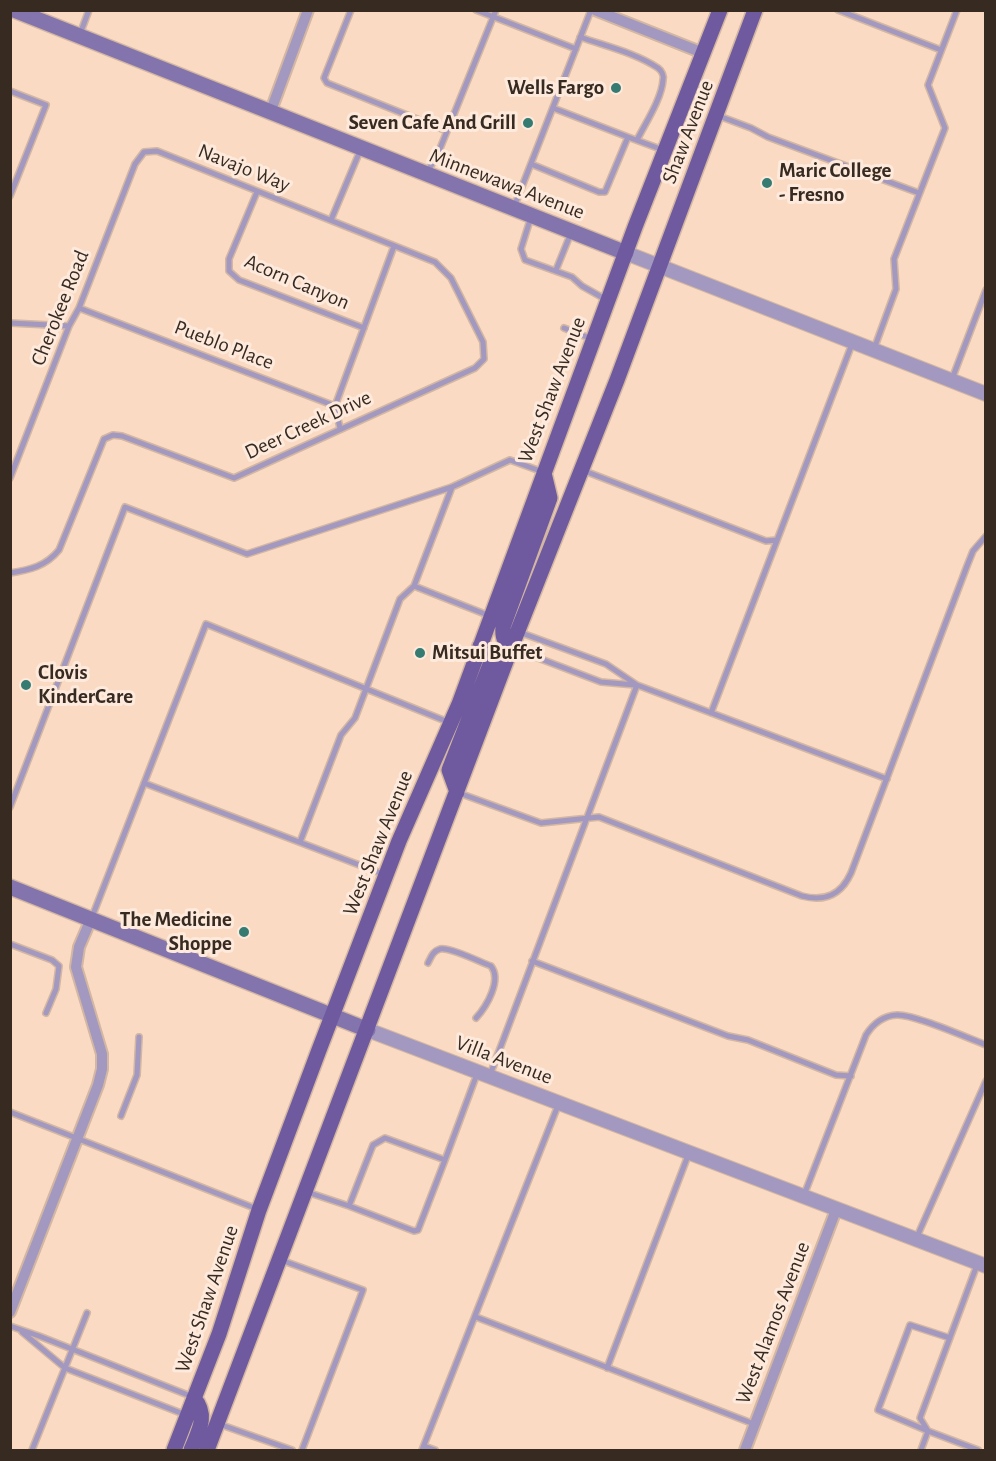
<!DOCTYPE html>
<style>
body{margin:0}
#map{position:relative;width:996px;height:1461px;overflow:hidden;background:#fadac2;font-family:"Alegreya Sans",sans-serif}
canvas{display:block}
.frame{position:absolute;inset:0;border:12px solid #362a21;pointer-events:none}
</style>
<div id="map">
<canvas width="996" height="1461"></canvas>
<div class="frame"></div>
</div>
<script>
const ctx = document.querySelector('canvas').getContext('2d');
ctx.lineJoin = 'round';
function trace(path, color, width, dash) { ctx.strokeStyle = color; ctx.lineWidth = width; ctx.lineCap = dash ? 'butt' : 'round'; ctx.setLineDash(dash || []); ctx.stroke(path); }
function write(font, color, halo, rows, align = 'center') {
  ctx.font = font + ' "Alegreya Sans",sans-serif'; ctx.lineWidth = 6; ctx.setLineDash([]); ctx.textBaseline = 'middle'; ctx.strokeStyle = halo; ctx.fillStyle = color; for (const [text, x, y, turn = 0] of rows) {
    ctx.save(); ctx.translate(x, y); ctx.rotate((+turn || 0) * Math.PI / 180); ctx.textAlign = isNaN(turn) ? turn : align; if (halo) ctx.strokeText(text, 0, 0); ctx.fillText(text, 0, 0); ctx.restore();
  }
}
const service = new Path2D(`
 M351,10L324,78L327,83L447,131
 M476,10L576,49
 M838,10L941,50
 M80,34L89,10
 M580,37C605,46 636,53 658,68C662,71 664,76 663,80C662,98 645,124 637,140
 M10,91L46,105L10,196
 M719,116L751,128L768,137L919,193
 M628,137L663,150
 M531,164L599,192H605L628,137L553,108
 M427,173L439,151L496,10
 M257,192L229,259V271L239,280L364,328
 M514,207L591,10
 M531,217L521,249L525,260L572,277L582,286L605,299
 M331,220L360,151
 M556,270L571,233
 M79,308L335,406L340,428
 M10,323L69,326
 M564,328L592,339
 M874,349L896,289L894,259L945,128L928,85L957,10
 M952,379L986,290
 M335,406L394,246
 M582,470L766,541L777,540
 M10,478L69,326L79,308L135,164L144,152L157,151L435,262L451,278L483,342L484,359L475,368L234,478L122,436L113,435L104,439L59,550C46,566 30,570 10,573
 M414,586L490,616
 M519,632L606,664L637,685L887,779
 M512,648L601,682L635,685
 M711,713L852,344
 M144,783L383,874
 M459,793L541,823L599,817L802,896C825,902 841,895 851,873L967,566L973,551L986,536
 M10,807L125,507L247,554L452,487L510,460L543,472
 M300,842L341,735L355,718L400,599L414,586L452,487
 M92,917L206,624L448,722
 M10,944L52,960L59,966L56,989L46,1013
 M532,961L728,1036L748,1040L836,1075L851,1076
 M428,963C431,957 433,951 440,949C450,947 480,962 491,966C502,980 487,1006 476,1018
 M490,1075L637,685
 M10,1112L257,1209
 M121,1116L137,1075L139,1037
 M307,1192L349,1206L373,1145L385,1138L445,1160L477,1074
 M804,1195L866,1035C873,1024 883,1016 896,1015C912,1013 968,1038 986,1045
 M349,1206L414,1231L418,1230L445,1160
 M916,1239L986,1081
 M281,1260L363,1290L302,1450
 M977,1265L920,1418L928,1431L978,1450
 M476,1317L754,1424
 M10,1326L39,1336L193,1397
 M22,1332L65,1368L186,1415
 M607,1368L689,1153
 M219,1424L292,1450
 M424,1446L435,1450
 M32,1450L87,1313
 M422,1450L559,1103
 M921,1450L928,1431L878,1410L910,1325L950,1338`);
const minor = new Path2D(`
 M595,10L703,53
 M270,113L308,10
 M10,1312L98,1085L102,1069V1054L76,967L79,947L91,919
 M745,1450L836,1210`);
const tertiary = new Path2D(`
 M626,253L986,394
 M368,1030L986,1266`);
const secondary = new Path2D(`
 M14,10L626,253
 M10,887L368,1030`);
const primary = new Path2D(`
 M511,648C504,641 502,636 503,627L550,498L544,473
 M457,792L449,770L491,662C492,653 488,650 480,646
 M174,1450L219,1334L259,1210L319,1050L399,841L459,704L635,227L720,10
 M191,1450C198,1432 209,1416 194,1398
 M207,1450L511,648L617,380L755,10`);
const markers = [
 [616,88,6,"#357b72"],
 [528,123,6,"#357b72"],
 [767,183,6,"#357b72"],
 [420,653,6,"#357b72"],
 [26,685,6,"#357b72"],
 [244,932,6,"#357b72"]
];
const poiNames = [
 ["Wells Fargo",604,88],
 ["Seven Cafe And Grill",516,123],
 ["Maric College",779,171,"left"],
 ["- Fresno",779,195,"left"],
 ["Mitsui Buffet",432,653,"left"],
 ["Clovis",38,673,"left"],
 ["KinderCare",38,697,"left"],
 ["The Medicine",232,920],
 ["Shoppe",232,944]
];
const streetNames = [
 ["Shaw Avenue",688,132,-69],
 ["Navajo Way",244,168,22],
 ["Minnewawa Avenue",507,184,21],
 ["Acorn Canyon",297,282,23],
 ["Cherokee Road",60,308,-68],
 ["Pueblo Place",224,345,21],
 ["West Shaw Avenue",552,390,-69],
 ["Deer Creek Drive",308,425,-25],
 ["West Shaw Avenue",378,843,-68],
 ["Villa Avenue",504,1060,21],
 ["West Shaw Avenue",207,1299,-71],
 ["West Alamos Avenue",773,1323,-69]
];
trace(service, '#d3b7a2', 8);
trace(minor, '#d3b7a2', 14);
trace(tertiary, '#d3b7a2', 16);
trace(secondary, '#d3b7a2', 18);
trace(primary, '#d3b7a2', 18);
trace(service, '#a298c0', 5);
trace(minor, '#a298c0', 10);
trace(tertiary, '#a298c0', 14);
trace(secondary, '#8474ae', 15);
trace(primary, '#6f5aa0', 15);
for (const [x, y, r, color] of markers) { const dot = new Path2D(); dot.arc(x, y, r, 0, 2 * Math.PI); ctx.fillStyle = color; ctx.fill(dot); trace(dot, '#feeadc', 2); }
write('bold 21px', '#362a21', '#feeadc', poiNames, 'right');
write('21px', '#362a21', '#feeadc', streetNames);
</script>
